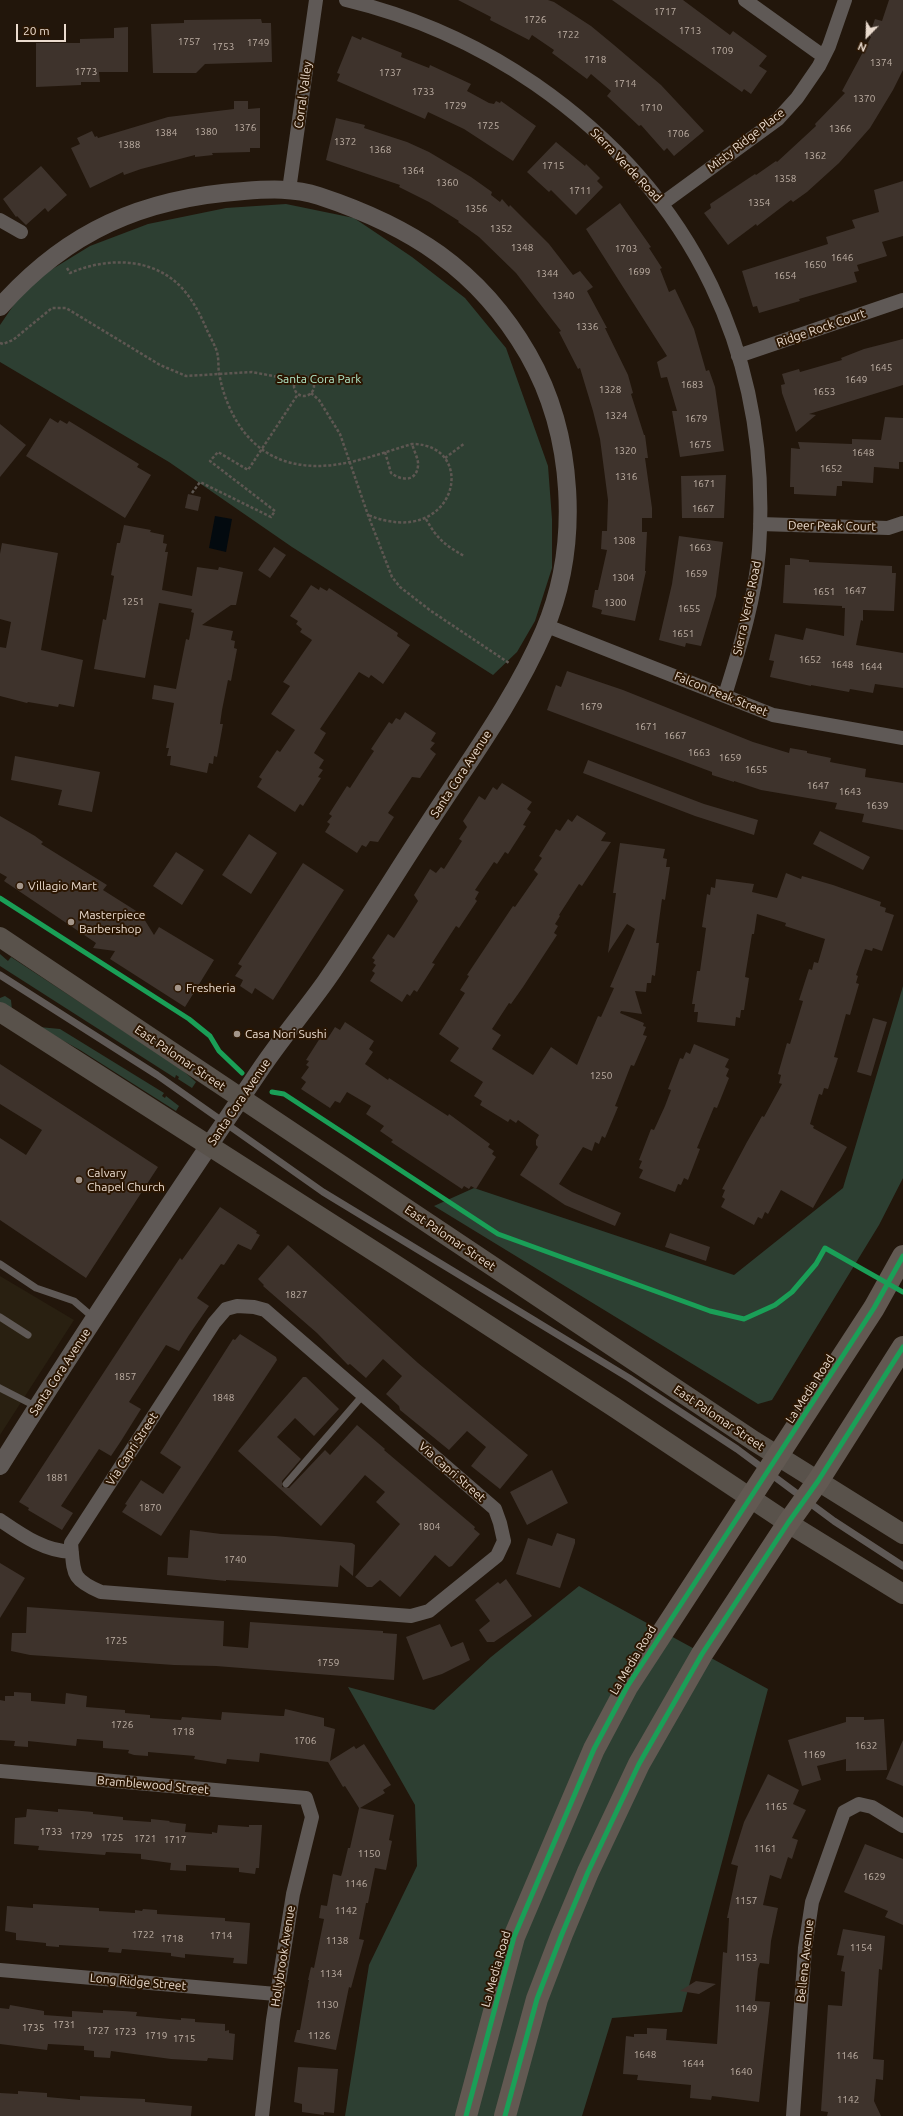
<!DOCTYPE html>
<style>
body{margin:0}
#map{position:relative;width:903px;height:2116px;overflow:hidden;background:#22160b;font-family:Ubuntu,sans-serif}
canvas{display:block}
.north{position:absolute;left:847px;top:16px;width:40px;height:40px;-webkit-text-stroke:3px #2b1602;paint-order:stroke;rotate:203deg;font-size:11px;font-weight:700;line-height:16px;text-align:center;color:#eadbce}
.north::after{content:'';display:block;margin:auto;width:14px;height:18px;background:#eadbce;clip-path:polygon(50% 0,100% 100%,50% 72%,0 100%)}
.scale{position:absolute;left:16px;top:24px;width:50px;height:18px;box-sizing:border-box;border:2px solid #eadbce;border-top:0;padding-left:5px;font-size:12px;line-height:14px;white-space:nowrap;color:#eadbce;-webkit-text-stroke:3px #2b1602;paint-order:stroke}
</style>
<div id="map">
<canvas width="903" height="2116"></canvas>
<div class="north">N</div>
<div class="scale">20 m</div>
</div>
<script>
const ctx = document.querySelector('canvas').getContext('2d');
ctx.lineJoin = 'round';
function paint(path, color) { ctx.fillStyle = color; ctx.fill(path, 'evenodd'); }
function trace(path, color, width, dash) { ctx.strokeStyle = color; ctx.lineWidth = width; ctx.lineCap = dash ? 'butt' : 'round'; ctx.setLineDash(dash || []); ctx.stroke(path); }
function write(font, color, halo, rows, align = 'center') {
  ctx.font = font + ' Ubuntu,sans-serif'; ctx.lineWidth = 4; ctx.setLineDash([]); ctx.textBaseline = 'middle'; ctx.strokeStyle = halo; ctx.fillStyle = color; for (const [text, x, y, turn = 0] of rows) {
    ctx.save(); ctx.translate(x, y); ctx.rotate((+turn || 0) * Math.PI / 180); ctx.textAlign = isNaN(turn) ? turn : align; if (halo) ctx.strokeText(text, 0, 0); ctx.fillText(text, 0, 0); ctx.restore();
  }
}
const education = new Path2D(`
 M0,1276L74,1320L0,1435Z`);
const green = new Path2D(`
 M286,204L354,218L412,257L465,298L506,348L548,466L552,519V568L535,621L517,652L493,675L292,547L169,462L0,362V325L28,284L90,246L148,224L226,208Z
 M0,954L8,961L11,957L180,1068L196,1082L192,1088L178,1079L179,1077L176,1075L175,1078L0,966Z
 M903,986V1178L879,1225L772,1400L758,1404L434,1206L474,1188L734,1275L843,1188Z
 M5,996L11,1000L12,1010L39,1027L60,1029L164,1093L162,1096L165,1098L166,1096L179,1106L176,1111L80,1050L0,1006V998Z
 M579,1586L768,1689L682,2012L612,2018L582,2116H345L369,1965L417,1866L415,1805L348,1687L434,1710L491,1657Z`);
const water = new Path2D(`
 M215,516L232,519L226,552L209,548Z`);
const building = new Path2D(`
 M458,0H548L554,2L591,26L614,45L661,85L704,131L674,156L667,148L664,151L641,125L639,126L607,96L611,91L591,74L587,79L552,53L554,50L532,35L529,40L490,20L491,17Z
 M612,0H683L730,35L733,31L767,56L759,66L767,71L751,94L744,89L742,92Z
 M889,0H903V70L893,90L870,128L839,163L807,192L793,202L791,200L757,226L756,224L728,245L704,213L711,208L710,204L755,174L756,175L776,161L777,162L816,126L815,124L845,93L842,91L871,37L869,36L875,19L882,21Z
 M261,19L262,23H271L272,62L205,64L196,73H153L151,24L184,23V20Z
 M128,27V72H99L100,82H81V85L36,87V43H80V39L114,38V28Z
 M352,36L361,40L362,37L402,53L401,57L429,68L430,65L471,84L467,91L489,103L494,104L496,101L500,103L501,101L536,126L513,161L464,129L428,112L425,119L337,81L340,74L337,73Z
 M234,101H248V109L260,108V148H250V152L212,153L213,155L195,157V155L141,169L124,175L123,172L90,188L71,148L80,144L77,138L92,131L95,137L97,136L98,138L168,117L234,109Z
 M336,118L365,125L364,128L407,142L429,152L471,177L492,192L491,195L500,202L502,199L509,207L510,205L549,244L573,275L580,271L593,287L587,291L607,328H605L628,375L633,393L631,394L644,435H645L648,458H645L652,508V518H642V532H647L645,571H646L635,621L601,614L602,610L592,607L595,590H598L607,550L601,549L602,531H607L608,500L600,439L593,411L580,368L578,369L559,332L561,331L516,273L479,237L458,222L459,221L429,202L399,187L400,185L326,160Z
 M556,142L585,166L586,164L600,178L597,181L603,187L576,215L551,190L549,192L527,172Z
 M41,166L67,195L48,212L45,208L26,225L17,216L16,217L3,199Z
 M903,181V236L882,242L887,256L857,265L859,271L854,272L857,282L799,299L800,301L759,313L757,306L753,307L742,271L828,244L826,237L855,228L852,220L879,212L874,190Z
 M620,203L651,247L649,248L662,268L660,269L669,292L675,289L694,329L706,371L709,370L715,387L724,451L680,457L672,411H677L667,377L661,378L657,362L667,356L586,229Z
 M903,339V385L809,414L816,415L796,432L782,393L781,385L785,384L782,374L799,369L800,372L842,360L841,358L864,349Z
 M885,417L903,418V462H899V469L874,467L873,483L842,481V486H837L836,496L794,494V487H790L791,448L800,449L798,442L852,444V439L881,440Z
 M50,418L58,423L60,420L67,424L69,421L139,464L137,467L151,475L125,518L26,456Z
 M0,424L26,445L0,477Z
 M726,475L724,518H682L681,476Z
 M188,494L201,497L198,511L185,508Z
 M124,525L151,530L150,532L164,535L163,543L167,544L165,552H168L162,590L192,596L197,567L218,570L219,567L243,572L236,605H231L202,625L233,631L231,640L235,641L234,648L237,649L231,681L228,680L222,710L220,724H223L217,757L214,756L213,764L209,763L207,773L170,765L171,756H167L169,748H166L174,703L152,699L154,685L176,689L186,639L189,640L194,613L191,612L192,609L159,603L145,678L94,669L103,619L106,620L114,576L111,575L117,543H120Z
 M679,536L723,542L716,596L701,646L686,643L685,647L659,640L672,584Z
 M2,543L58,553L41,650L83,660L74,707L59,704L58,707L28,702L27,703L0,696V647L6,648L11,622L0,619V554Z
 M274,547L286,555L270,578L258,570Z
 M790,558L809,560V562L892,566V573H896L894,611L863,610V621L861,620L856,645L903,653V688L875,684L873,693L850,689L849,692L811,685V686L770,677L774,661L769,660L775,634L803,640L806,628L844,636L845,608H842V606L783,603L785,565H790Z
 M311,585L319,590L320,587L327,591L329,588L398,633L397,636L410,645L383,684L371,675L369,678L359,672L320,729L326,733L314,753L324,760L319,768L323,770L318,777L321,778L303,806L300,804L295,812L257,787L262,779L259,777L277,750L280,752L295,730L271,714L290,686L283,682L312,640L300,632L302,629L296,624L298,621L290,616Z
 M567,671L623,690L753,742L789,753L790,748L807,751V753L831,758L830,762L866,769L865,777L903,783V830L862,822L864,814L835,809L837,803L761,790L734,781V782L712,775V772L547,710L556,685L561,687Z
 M405,712L436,733L431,741L435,743L430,749L436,754L420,778L412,777L388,813L394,817L378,842L370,841L366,847L362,845L357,853L325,832L330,824L327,822L332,816L329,814L347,786L350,788L366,763L374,751L371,749L389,722L392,724L396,718L400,720Z
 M15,756L100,772L92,812L58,805L62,790L11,780Z
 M588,760L704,804L758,820L754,835L695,816L583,773Z
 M502,783L532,802L527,809L531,812L523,825L526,826L508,854L505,852L497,864L494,862L475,890L479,892L475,899L477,901L459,928L456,926L432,963L435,964L417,992L414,990L410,996L407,994L402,1002L370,981L375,973L372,971L376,965L373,963L375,960L372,958L388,934L394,938L402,926L418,901L414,895L430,869L436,873L441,867L444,869L462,841L459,839L467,827L463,821L479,796L485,800L493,787L497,790Z
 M577,815L606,833L601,841L611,842L582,886L579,884L559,915L560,916L555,924L558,926L554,933L557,935L523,987L511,1004L509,1003L492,1029L501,1035L492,1049L533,1075L551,1047L577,1065L598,1016L601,1017L614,988L610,987L635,929L627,924L608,953L616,893H613L620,843L665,849L663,858L667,859L666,867H670L665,900L662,899L656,943H659L655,976L652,975L651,983H647L646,992L635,991L642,1014L621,1011L620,1013L644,1023L643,1026L646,1027L643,1035L647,1036L634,1066L631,1065L615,1106L618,1107L605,1138L602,1136L599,1144L595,1142L592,1151L583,1147L559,1184L572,1192L621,1213L615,1226L565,1205L520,1175L538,1147L536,1145V1140L539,1135L518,1120L516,1123L510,1119L508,1122L480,1105L482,1101L474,1096L483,1082L450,1061L459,1048L439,1034L465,993L460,990L469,976L467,975L513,906L515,907L538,874L534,870L542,858L539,856L556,829L560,831L568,819L572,822Z
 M0,816L35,836L43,842L41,844L107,885L103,890L141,914L154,935L159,927L214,960L185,1007L110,959L115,951L93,948L96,943L4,881L7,877L0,873Z
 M820,831L870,857L863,870L813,844Z
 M249,834L277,853L251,894L222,875Z
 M176,852L204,870L182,905L153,886Z
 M303,863L344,890L273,1000L255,988L252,994L240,986L243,980L235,976L242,966L238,964Z
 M786,873L801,879L802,876L833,885L881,902L880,906L886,908L885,912L894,915L882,951L873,948L872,951L865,949L856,975L858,976L856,983L859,984L850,1015L846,1014L834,1057L838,1058L828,1089L824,1088L822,1095L819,1094L810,1124L814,1126L813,1128L847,1147L813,1208L781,1190L768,1214L765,1212L762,1219L758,1217L754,1225L721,1207L725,1199L722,1197L725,1190L722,1189L747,1142L762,1116L764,1117L782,1084L779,1083L781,1075L778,1074L787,1043L790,1044L803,1001L799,1000L809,969L812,970L814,962L818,963L825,939L785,926L786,923L757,914L754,934H752L745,977L749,978L744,1010H741L740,1018L736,1017L735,1026L697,1022L698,1012H694L695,1004H692L697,971H700L706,928L702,927L707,894L710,895L711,887L715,888L716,879L754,884L752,892L777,898Z
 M873,1018L887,1022L871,1076L857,1072Z
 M345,1022L374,1041L369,1049L373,1052L365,1064L388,1080L389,1078L448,1116L449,1114L490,1144L488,1147L494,1151L492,1154L496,1157L476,1189L471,1186L469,1189L464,1186L462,1189L391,1142L393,1140L380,1131L384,1126L366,1114L371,1106L347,1092L340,1103L335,1101L330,1108L301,1089L306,1082L301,1078L309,1067L306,1065L309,1061L306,1060L322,1035L328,1038L335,1027L340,1030Z
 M694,1044L729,1059L725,1067L729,1069L726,1076L729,1078L717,1108L714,1107L697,1148L700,1149L688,1180L684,1178L681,1185L678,1184L675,1192L639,1178L643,1170L639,1168L642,1161L639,1160L651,1129L654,1130L665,1106L671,1090L668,1089L680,1058L683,1059L686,1052L690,1054Z
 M0,1064L158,1167L86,1278L0,1220V1138L26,1155L42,1130L0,1104Z
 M220,1207L257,1231L256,1233L260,1235L251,1250L238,1244L224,1265L221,1264L197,1298L209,1306L189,1335L179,1351L166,1345L129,1402L141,1409L121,1441L111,1456L99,1449L61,1506L73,1513L62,1530L28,1510L29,1508L19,1502L140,1317L180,1258L182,1260Z
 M670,1233L710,1247L706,1261L665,1247Z
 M288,1245L418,1363L528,1455L500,1489L471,1466L486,1447L467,1431L449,1450L400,1410L399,1406L386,1394L402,1376L383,1359L366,1378L350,1364L348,1365L317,1333L263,1286L264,1285L258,1279Z
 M240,1334L276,1357L277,1360L161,1536L122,1512L127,1505L125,1504L141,1480L163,1494L181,1467L160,1453L233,1339L235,1340Z
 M303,1377H306L339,1409L314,1436L295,1418L277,1437L301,1459L282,1481V1487L289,1488L325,1450L330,1455L357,1425L385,1449L384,1450L475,1527L474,1529L480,1534L452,1566L449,1567L435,1555L400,1597L380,1580L372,1587H367L355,1577L400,1524L376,1502L385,1492L365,1475L321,1526L238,1451Z
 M552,1470L568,1503L527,1525L510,1492Z
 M190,1530L221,1534L275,1536L352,1543L355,1545L353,1576L340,1565L338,1587L226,1580V1581L167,1575L168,1557L188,1558Z
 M557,1533L575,1539V1543L560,1588L516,1574L528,1538L552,1546Z
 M0,1563L25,1578L0,1618Z
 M506,1579L532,1616L494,1642H487L479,1630L490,1621L475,1600L498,1582L500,1584Z
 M27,1607L224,1621L223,1646L248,1648L250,1622L383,1631V1633L397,1634L394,1680L216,1666L174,1665L30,1655L11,1651L12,1633H26Z
 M440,1624L451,1647L463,1642L470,1660L442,1674L423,1680L406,1637Z
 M14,1692L31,1693V1701L65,1704L66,1693L87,1696L86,1707L125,1710V1713L150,1715V1718L181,1720L182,1717L221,1720L222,1712L281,1716H284L285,1709L324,1718V1726L335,1729L330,1761L354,1746L356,1749L364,1744L391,1785L383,1790L385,1793L360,1808L394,1815L389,1840L392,1841L386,1870L375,1868L368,1903H366L359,1939L364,1940L351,1988L349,1987L336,2050L294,2042L297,2030H300L309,1980H308L311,1967L314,1968L324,1919L319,1918L321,1905L327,1906L333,1874L341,1876L342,1873L348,1848H350L359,1808L345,1786L343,1787L328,1762L260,1753L259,1762L227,1759L226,1764L194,1759L195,1756L148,1752V1756L134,1755L128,1753L129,1750L103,1748V1741L77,1739L76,1746L28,1741V1747L14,1746L15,1741L0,1740V1700L5,1701V1696H14Z
 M846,1717H864V1720L884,1719L887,1770L846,1771V1759L817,1766L821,1780L802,1786L788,1740L846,1722Z
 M903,1740V1786L886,1779Z
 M768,1774L799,1790L793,1804L806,1810L792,1838L798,1840L792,1859L788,1857L781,1879L770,1875L763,1905L778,1908L771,1941L769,1964L760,1963L758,1969L755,2001L770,2002L759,2102L712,2096L711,2100L690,2098L691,2085L637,2080L638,2075L623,2074L626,2036L634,2037V2034H647V2028L667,2029L666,2040L717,2044L723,1952L727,1953L729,1918H727L738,1866L731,1864L744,1822Z
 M27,1809L58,1812V1809L71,1810L93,1812V1814L123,1817V1820L151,1822V1819L170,1821L169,1822L186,1824L185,1832L212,1834V1832L217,1833L218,1825L249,1827V1825H262L259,1868H256L255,1874L239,1872V1868L186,1865V1871L170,1870L171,1863L141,1859V1854L106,1852L105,1855L38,1850L39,1846L14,1844L15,1818L26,1817Z
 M865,1844L903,1859V1925L885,1917L888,1911L844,1892Z
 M33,1904L99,1908V1911L135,1913V1910L142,1911L143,1909L157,1910V1914L225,1918V1921L250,1923L247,1964L233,1963L234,1958L185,1954V1958L171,1956V1953L122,1949L121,1953L108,1952L109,1948L59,1945V1947L46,1946V1943L16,1940V1933L5,1931L7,1906L33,1908Z
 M843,1929L885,1936L882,1970L879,1969L873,2059L884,2060L883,2080L876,2079L874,2101L881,2116H827L828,2112L821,2111L828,2005L842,2006L845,1972L841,1971L844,1956L837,1955Z
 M696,1981L716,1984L699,1994L680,1991Z
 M10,2005L44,2011V2015L72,2017V2011L103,2013V2010L123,2011L137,2012L136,2016L181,2020V2018L195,2019V2022L225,2024V2031L229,2030V2033L235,2034L233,2060L208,2058L207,2061L171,2059L111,2051L110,2058L94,2057V2051L84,2050V2046L48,2044L47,2050L0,2044V2008L9,2009Z
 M298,2067L338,2069L334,2113L324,2112V2115L302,2112V2104L294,2102Z
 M18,2091L47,2093V2097L80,2100V2096L145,2099V2102L192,2106L191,2116H0V2093L18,2094Z`);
const path = new Path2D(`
 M67,268L70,273C107,257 153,257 182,288C193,300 201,316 207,330C210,337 215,345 217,352C219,359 218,367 219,373C226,412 248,451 288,462C330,474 371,456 412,444C480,444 457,551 368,515
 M0,343L3,344L13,340L52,308H66L160,365L186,376L252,372L278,377L295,382
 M294 386a10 10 0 1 1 20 0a10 10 0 1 1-20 0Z
 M311,393L319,400L340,434L368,515L392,577L400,587L431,611L509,663
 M385,452L391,473C400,480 416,483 418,466C419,460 414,451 412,444
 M445,458L465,443
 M192,493L200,482L271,517L275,511L210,461L218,452L248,470L298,394
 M426,519C437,539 445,545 464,556`);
const service = new Path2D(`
 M0,975L157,1075L323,1192L629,1378L737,1449L834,1521L903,1566
 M0,1264L36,1288L74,1301L95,1319
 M0,1317L28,1335
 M0,1388L37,1407
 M286,1484L363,1395`);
const minor = new Path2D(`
 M346,0C413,16 478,45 535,84C694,194 772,357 759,550C755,600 740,647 725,695
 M745,0L823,56
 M289,190L316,0
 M663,203L778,119L797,98L819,66L829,46L845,0
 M0,220L21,232
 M738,356L903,300
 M760,524L888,528L903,523
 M547,626L773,715L903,738
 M237,1306L254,1307L265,1310L495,1509L500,1523L504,1541L497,1556L429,1611L411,1616L101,1592C71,1579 74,1574 71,1543L214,1323L226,1309Z
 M0,1520C22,1535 44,1551 72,1552
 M0,1771L306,1798L312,1817L293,1894L273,2020L262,2116
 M0,1970L276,1994
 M793,2116L805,1948L812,1902L844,1812L859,1804L872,1807L903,1826`);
const tertiary = new Path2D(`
 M0,307C67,231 143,198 244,191C270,189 294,188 319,196C410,226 479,269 528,354C574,434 581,545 544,631C516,696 474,754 436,812C399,868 364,926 326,981C304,1012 279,1041 258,1073C170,1203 83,1333 0,1466`);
const secondary = new Path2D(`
 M0,937L754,1441L903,1534
 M0,1012L394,1264L614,1407L788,1523L903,1594`);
const primary = new Path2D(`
 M466,2116L514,1937L594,1749L627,1687L874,1308L903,1256
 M505,2116L537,1999L562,1934L588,1872L639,1764L702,1654L788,1523L818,1481L903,1347`);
const cycleway = new Path2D(`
 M0,898L189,1019L210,1036L219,1051L242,1073
 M272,1092L284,1094L498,1234L710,1311L744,1319L775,1305L792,1292L816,1264L825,1248L903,1292
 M466,2116L514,1937L594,1749L627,1687L874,1308L903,1256
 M505,2116L537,1999L562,1934L588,1872L639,1764L702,1654L788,1523L818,1481L903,1347`);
const markers = [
 [20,886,4,"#a4968a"],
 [71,922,4,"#a4968a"],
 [178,988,4,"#a4968a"],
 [237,1034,4,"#a4968a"],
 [79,1180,4,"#a4968a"]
];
const numberNames = [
 ["1717",665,12],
 ["1726",535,20],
 ["1713",690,31],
 ["1722",568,35],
 ["1757",189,42],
 ["1749",258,43],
 ["1753",223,47],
 ["1709",722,51],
 ["1718",595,60],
 ["1374",881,63],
 ["1773",86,72],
 ["1737",390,73],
 ["1714",625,84],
 ["1733",423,92],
 ["1370",864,99],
 ["1729",455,106],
 ["1710",651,108],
 ["1725",488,126],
 ["1376",245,128],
 ["1366",840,129],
 ["1380",206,132],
 ["1384",166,133],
 ["1706",678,134],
 ["1372",345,142],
 ["1388",129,145],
 ["1368",380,150],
 ["1362",815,156],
 ["1715",553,166],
 ["1364",413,171],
 ["1358",785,179],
 ["1360",447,183],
 ["1711",580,191],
 ["1354",759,203],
 ["1356",476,209],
 ["1352",501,229],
 ["1348",522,248],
 ["1703",626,249],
 ["1646",842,258],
 ["1650",815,265],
 ["1699",639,272],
 ["1344",547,274],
 ["1654",785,276],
 ["1340",563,296],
 ["1336",587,327],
 ["1645",881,368],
 ["1649",856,380],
 ["1683",692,385],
 ["1328",610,390],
 ["1653",824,392],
 ["1324",616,416],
 ["1679",696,419],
 ["1675",700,445],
 ["1320",625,451],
 ["1648",863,453],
 ["1652",831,469],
 ["1316",626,477],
 ["1671",704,484],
 ["1667",703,509],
 ["1308",624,541],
 ["1663",700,548],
 ["1659",696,574],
 ["1304",623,578],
 ["1647",855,591],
 ["1651",824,592],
 ["1251",133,602],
 ["1300",615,603],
 ["1655",689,609],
 ["1651",683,634],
 ["1652",810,660],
 ["1648",842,665],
 ["1644",871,667],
 ["1679",591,707],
 ["1671",646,727],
 ["1667",675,736],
 ["1663",699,753],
 ["1659",730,758],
 ["1655",756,770],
 ["1647",818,786],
 ["1643",850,792],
 ["1639",877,806],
 ["1250",601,1076],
 ["1827",296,1295],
 ["1857",125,1377],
 ["1848",223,1398],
 ["1881",57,1478],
 ["1870",150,1508],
 ["1804",429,1527],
 ["1740",235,1560],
 ["1725",116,1641],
 ["1759",328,1663],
 ["1726",122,1725],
 ["1718",183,1732],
 ["1706",305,1741],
 ["1632",866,1746],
 ["1169",814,1755],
 ["1165",776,1807],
 ["1733",51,1832],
 ["1729",81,1836],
 ["1725",112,1838],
 ["1721",145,1839],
 ["1717",175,1840],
 ["1161",765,1849],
 ["1150",369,1854],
 ["1629",874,1877],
 ["1146",356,1884],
 ["1157",746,1901],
 ["1142",346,1911],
 ["1722",143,1935],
 ["1714",221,1936],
 ["1718",172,1939],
 ["1138",337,1941],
 ["1154",861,1948],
 ["1153",746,1958],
 ["1134",331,1974],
 ["1130",327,2005],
 ["1149",746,2009],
 ["1731",64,2025],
 ["1735",33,2028],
 ["1727",98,2031],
 ["1723",125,2032],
 ["1719",156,2036],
 ["1126",319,2036],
 ["1715",184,2039],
 ["1648",645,2055],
 ["1146",847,2056],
 ["1644",693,2064],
 ["1640",741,2072],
 ["1142",848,2100]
];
const streetNames = [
 ["Corral Valley",303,95,-82],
 ["Misty Ridge Place",746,140,-38],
 ["Sierra Verde Road",626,165,46],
 ["Ridge Rock Court",821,328,-19],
 ["Deer Peak Court",832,526,1],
 ["Sierra Verde Road",747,608,-78],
 ["Falcon Peak Street",721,694,22],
 ["Santa Cora Avenue",461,774,-57],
 ["East Palomar Street",180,1058,34],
 ["Santa Cora Avenue",239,1102,-56],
 ["East Palomar Street",450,1238,34],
 ["Santa Cora Avenue",60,1372,-57],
 ["La Media Road",810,1389,-57],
 ["East Palomar Street",719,1418,34],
 ["Via Capri Street",132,1449,-57],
 ["Via Capri Street",452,1472,41],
 ["La Media Road",633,1660,-59],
 ["Bramblewood Street",153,1785,5],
 ["Hollybrook Avenue",283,1956,-81],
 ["Bellena Avenue",805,1961,-84],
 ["La Media Road",496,1969,-74],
 ["Long Ridge Street",138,1982,5]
];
const parkNames = [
 ["Santa Cora Park",319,379]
];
const poiNames = [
 ["Villagio Mart",28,886],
 ["Masterpiece",79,915],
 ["Barbershop",79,929],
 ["Fresheria",186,988],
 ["Casa Nori Sushi",245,1034],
 ["Calvary",87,1173],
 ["Chapel Church",87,1187]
];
paint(education, '#292011');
paint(green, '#2d3f32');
paint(water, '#030a0f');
paint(building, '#3e332c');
trace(path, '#5e5752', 2.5, [3, 2]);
trace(service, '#5f5956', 7);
trace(minor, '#5f5956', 14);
trace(tertiary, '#5f5956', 18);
trace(secondary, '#59524b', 20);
trace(primary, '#625952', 22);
trace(cycleway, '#1a9f57', 5);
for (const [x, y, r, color] of markers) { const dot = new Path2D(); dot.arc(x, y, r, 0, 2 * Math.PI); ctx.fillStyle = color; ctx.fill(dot); trace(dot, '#2b1602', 1.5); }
write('10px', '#bfb1a6', null, numberNames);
write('12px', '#eadbce', '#2b1602', streetNames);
write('12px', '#b0e7c7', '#2b1602', parkNames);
write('12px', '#eadbce', '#2b1602', poiNames, 'left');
</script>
